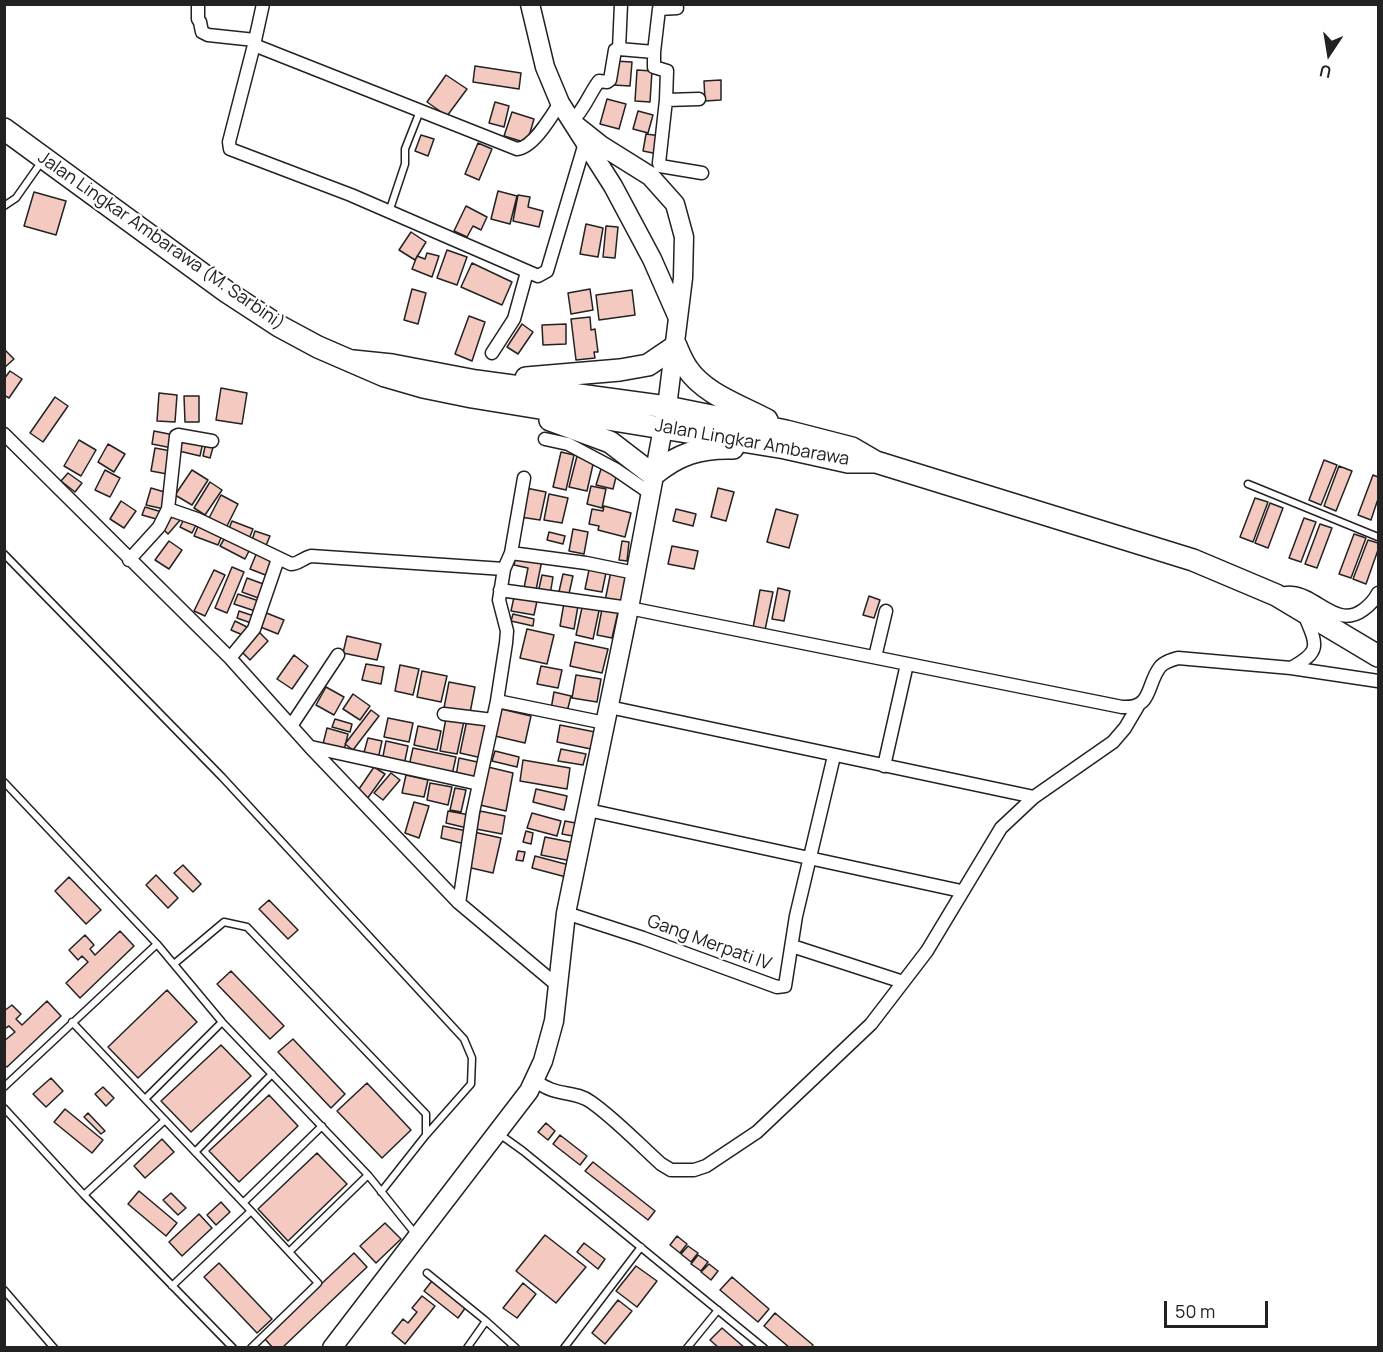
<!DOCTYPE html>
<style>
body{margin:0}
#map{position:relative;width:1383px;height:1352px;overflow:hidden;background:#fff;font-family:Manrope,sans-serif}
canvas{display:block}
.frame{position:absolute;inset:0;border:6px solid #222;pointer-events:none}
.north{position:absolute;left:1299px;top:24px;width:60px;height:60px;-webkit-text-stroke:4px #fff;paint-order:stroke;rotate:192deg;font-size:16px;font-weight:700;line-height:24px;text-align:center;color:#222}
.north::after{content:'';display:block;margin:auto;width:21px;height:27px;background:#222;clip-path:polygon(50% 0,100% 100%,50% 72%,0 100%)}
.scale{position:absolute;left:1164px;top:1301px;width:104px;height:27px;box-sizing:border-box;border:3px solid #222;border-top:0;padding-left:8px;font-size:18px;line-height:21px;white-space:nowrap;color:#222;-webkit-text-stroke:4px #fff;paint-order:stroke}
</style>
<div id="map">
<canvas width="1383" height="1352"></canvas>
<div class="frame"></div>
<div class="north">U</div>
<div class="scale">50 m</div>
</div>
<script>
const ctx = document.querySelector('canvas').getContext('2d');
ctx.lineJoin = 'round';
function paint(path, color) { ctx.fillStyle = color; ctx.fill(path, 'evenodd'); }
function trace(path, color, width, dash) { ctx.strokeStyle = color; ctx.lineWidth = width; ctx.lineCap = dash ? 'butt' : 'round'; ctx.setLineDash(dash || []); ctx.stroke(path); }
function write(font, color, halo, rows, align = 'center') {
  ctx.font = font + ' Manrope,sans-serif'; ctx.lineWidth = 4.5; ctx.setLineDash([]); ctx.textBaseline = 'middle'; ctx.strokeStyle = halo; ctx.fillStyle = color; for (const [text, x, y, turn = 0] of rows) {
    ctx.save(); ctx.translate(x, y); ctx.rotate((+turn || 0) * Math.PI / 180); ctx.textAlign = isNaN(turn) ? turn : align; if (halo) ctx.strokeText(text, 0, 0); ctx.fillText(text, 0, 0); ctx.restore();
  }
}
const building = new Path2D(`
 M615,61L632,62L630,86L613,85Z
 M475,66L521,73L519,89L473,82Z
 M637,70L652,71L650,102L635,101Z
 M446,75L467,89L447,116L427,102Z
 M721,80V100L705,101L704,81Z
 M607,99L626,104L619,129L600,124Z
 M495,102L509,106L504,127L489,123Z
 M638,111L653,115L648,133L633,129Z
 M512,112L534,119L527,143L504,136Z
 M646,134L661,136L658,154L643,151Z
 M421,135L434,139L428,156L415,151Z
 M478,143L492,149L479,180L465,174Z
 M498,191L517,196L510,224L491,219Z
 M34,192L66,201L56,235L24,226Z
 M518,195L530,197L528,207L543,211L539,227L513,221Z
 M466,206L487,217L481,230L473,226L467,237L454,231Z
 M586,224L603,228L598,257L580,254Z
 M606,226L618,227L615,258L603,257Z
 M411,232L426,242L415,260L399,250Z
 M447,250L467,257L457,285L437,278Z
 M427,253L439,256L432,277L412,269L417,256L425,259Z
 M472,263L512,282L502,305L461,287Z
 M412,289L426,293L418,324L404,320Z
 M590,289L593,310L571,314L568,293Z
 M632,290L635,315L599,320L596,295Z
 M469,316L485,322L472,361L455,354Z
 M590,317L591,330L595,329L598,352H594L595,358L576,360L571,319Z
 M522,324L533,332L518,354L507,347Z
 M566,324V344L543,345L542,325Z
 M4,349L14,359L4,368Z
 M10,371L22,379L9,398L4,395V379Z
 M221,388L247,393L242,424L216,420Z
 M159,393L177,395L175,422L157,421Z
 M184,396H199V422H185Z
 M55,397L68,406L43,442L30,433Z
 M154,431L174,435L172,448L152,444Z
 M181,438L203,442L200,456L179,451Z
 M79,440L96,450L81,476L64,466Z
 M206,442L214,444L210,458L203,456Z
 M108,444L125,454L114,472L98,462Z
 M155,448L171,451L167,474L151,471Z
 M561,452L574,455L566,490L553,487Z
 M577,456L594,460L587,491L569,487Z
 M1324,460L1337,465L1321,505L1309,500Z
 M1339,466L1352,471L1336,511L1324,506Z
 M601,469L617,473L613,489L596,485Z
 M105,470L120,478L110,497L95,490Z
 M192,470L208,480L192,505L175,495Z
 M68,473L82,483L75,492L61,481Z
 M1373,475L1378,477V499L1371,520L1358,515Z
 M210,482L222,490L205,515L194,508Z
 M591,486L606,489L602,508L587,504Z
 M151,488L168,493L164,509L146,505Z
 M526,488L546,492L540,520L520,517Z
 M718,488L734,492L726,521L711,517Z
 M549,494L568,498L562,523L544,520Z
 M221,495L238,504L226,528L208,520Z
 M1255,498L1268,502L1253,542L1240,537Z
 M121,501L136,511L124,528L110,519Z
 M1270,503L1283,508L1268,548L1255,543Z
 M604,506L631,513L625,537L598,530L599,526L589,524L592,509L603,511Z
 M145,507L162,512L160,520L142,515Z
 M676,509L696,514L693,526L673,521Z
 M776,509L798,515L789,548L767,542Z
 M175,513L182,518L168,534L162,528Z
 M185,517L197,523L192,533L180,527Z
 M1304,518L1316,522L1301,562L1289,558Z
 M232,521L253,529L249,539L228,531Z
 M199,524L223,533L218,545L194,536Z
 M1320,524L1332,528L1317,568L1305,564Z
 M573,529L588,532L584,554L569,551Z
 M255,531L270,536L265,548L251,543Z
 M549,532L565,536L563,544L547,540Z
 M1354,534L1366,538L1351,578L1339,574Z
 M226,536L250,549L245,559L220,546Z
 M1368,540L1378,543V550L1366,584L1353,579Z
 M169,541L182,550L169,569L155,560Z
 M622,541L629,542L627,561L619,560Z
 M672,546L698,551L694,569L668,564Z
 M257,552L275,560L268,576L250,569Z
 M516,555L542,560L536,590L524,588L528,568L514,565Z
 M590,565L607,568L602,592L585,589Z
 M232,567L244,572L227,613L215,608Z
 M214,570L225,575L205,616L194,611Z
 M611,571L630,574L625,604L605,601Z
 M563,574L573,576L568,598L558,596Z
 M542,575L553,577L550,595L538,593Z
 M247,578L266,585L261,599L242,592Z
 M778,588L790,591L784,621L772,619Z
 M760,590L773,592L765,630L753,628Z
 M238,594L259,601L255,611L234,604Z
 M869,596L880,600L874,618L863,615Z
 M514,597L537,601L534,615L511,611Z
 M564,603L578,606L574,629L560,626Z
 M583,603L600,606L593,639L576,635Z
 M602,609L618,612L612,638L597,635Z
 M239,611L254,616L251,623L237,618Z
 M264,612L284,620L278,634L258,626Z
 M513,614L534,619L533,626L511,621Z
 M235,621L249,628L245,636L231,630Z
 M527,629L554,635L547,664L520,658Z
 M258,631L268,641L250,660L240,650Z
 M347,636L381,644L377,660L343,653Z
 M575,642L608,649L602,673L570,666Z
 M294,655L308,666L292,689L277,679Z
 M366,664L384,667L381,684L362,680Z
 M400,665L419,669L413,695L395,691Z
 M541,666L562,670L558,688L537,684Z
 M422,671L447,676L441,702L417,697Z
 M576,675L601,679L597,702L572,698Z
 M449,682L475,687L470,713L444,708Z
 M326,687L344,697L334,715L316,705Z
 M554,692L571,696L567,712L551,709Z
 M353,694L370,706L360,720L343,709Z
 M501,709L531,716L525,743L495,736Z
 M371,710L379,716L353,750L345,744Z
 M388,718L413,723L409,742L384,737Z
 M446,718L464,721L457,754L440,751Z
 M335,719L352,724L350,732L332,727Z
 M467,720L489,724L482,758L460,753Z
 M560,725L595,732L591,749L557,742Z
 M418,726L441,731L437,750L414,745Z
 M327,728L348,734L344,750L323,744Z
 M368,738L382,741L378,759L363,756Z
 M386,741L408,746L404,765L382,761Z
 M413,748L456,757L452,775L409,766Z
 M561,749L586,754L583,765L558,761Z
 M495,751L519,757L517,767L492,761Z
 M459,758L482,763L479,780L456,776Z
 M523,760L570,768L567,789L520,781Z
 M374,767L385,774L367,799L357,792Z
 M488,767L513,773L506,811L480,805Z
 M391,773L400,780L383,800L374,793Z
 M406,775L428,780L424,797L402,793Z
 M430,783L452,787L448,805L427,800Z
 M455,788L466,790L461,812L450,810Z
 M536,789L567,796L564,810L533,802Z
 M414,802L429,806L419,838L405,833Z
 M448,811L470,815L467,828L446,823Z
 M480,811L505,816L502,834L476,829Z
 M532,813L561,821L557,836L527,828Z
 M565,821L581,824L578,837L562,834Z
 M443,826L467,831L465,844L441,838Z
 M526,831L533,833L531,844L523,842Z
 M474,832L501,838L493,873L467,867Z
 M545,837L575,843L571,861L541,855Z
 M518,851L525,852L523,861L516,860Z
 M535,856L569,865L566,877L532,868Z
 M183,865L201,884L193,892L174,873Z
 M156,875L178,898L168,908L146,885Z
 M69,877L101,910L86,924L55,891Z
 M269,900L298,930L288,939L259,909Z
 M120,931L134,946L80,998L66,983L88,962L82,956L78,960L69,950L85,935L94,945L90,949L95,955Z
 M231,971L284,1026L270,1039L217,984Z
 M167,990L197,1022L138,1078L108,1047Z
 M47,1001L61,1016L7,1067L4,1065V1041L15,1032L9,1026L4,1029V1011L12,1005L21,1014L16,1019L22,1025Z
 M293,1039L345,1094L331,1108L278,1052Z
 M221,1045L251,1076L191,1132L161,1101Z
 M51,1078L63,1091L46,1107L33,1094Z
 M367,1083L411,1130L382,1158L337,1111Z
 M103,1087L114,1098L106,1106L95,1094Z
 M269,1095L298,1126L239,1182L209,1151Z
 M65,1109L103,1140L92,1153L54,1122Z
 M88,1113L105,1131L101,1134L84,1117Z
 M546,1123L555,1131L548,1140L538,1132Z
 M560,1135L587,1156L580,1165L553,1144Z
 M162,1139L174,1152L145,1178L134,1166Z
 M317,1153L347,1184L288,1241L258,1209Z
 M593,1162L655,1211L648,1220L585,1171Z
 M139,1191L177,1223L166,1236L128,1204Z
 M171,1193L186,1208L178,1215L163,1200Z
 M221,1202L230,1212L216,1225L207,1215Z
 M199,1214L212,1228L182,1256L169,1242Z
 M385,1223L401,1239L376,1263L360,1246Z
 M545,1235L586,1267L556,1303L516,1271Z
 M677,1236L687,1244L680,1253L670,1245Z
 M584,1243L605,1259L598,1269L577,1252Z
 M688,1246L698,1253L691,1262L681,1254Z
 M354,1253L367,1267L282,1348H273L264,1338Z
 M698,1255L708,1262L701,1271L691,1264Z
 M219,1263L272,1319L257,1333L204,1277Z
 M709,1264L718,1271L711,1280L701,1272Z
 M636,1266L657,1281L637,1307L616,1291Z
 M732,1277L769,1309L758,1322L720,1290Z
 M432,1281L466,1307L458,1318L424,1291Z
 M523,1283L536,1294L517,1318L503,1308Z
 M422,1296L435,1306L405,1344L392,1333L403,1319L408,1323L417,1312L412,1308Z
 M618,1300L632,1311L605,1344L592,1333Z
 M775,1313L813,1345L811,1348H790L764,1326Z
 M722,1328L745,1348H719L710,1340Z`);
const service = new Path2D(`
 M4,206L16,198L42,161
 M389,212L405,164V149L420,111
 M1248,484L1378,537
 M4,554L222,777L464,1039L472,1058L471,1084L426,1135
 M4,782L157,944
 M174,964L224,922L247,927L426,1114V1135L381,1192
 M72,1022L251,1211L172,1286
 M4,1087L157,944L222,1022L368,1175L417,1236
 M145,1099L222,1022
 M4,1108L84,1195L233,1348
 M498,1133L523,1151L764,1348
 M195,1152L272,1074
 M84,1195L165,1120
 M244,1202L322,1126
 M251,1211L289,1252L368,1175
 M427,1273L486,1321
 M4,1290L54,1348
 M251,1348L318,1283L289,1252
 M467,1348L486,1321L516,1348
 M564,1348L641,1247
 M687,1348L718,1310`);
const minor = new Path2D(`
 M198,4V19L200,22L202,32L208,35L255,40
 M263,4L254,45L517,149C533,148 551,117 560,103
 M254,45L229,142L230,149L351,195L538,276L547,271L585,143
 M619,49L654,52V67L667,71L666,100L659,163L660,166L702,173
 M654,52L659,9L677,8
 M666,100L699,99
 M572,121C585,109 589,94 599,81L607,82L610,80L615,50L619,49L621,4
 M492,353L514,319L527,272
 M4,434L230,658L310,747L459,903L558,986
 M545,439L568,444L615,469L650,493
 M168,509L176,436L178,435L212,441
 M511,553L586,563L635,573
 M129,560L159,527L168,509L197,519L291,564C298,564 303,558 311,556L504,569L511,553L524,478
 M500,590L629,608L1122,707C1153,709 1146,685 1160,667C1164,662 1171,660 1178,658L1291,668L1378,681
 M1278,594C1282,594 1288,592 1292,593C1317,595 1337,629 1363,610C1370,605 1374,601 1378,593
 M875,657L886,611
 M230,658L254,629L278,559
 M1291,668C1322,651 1317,645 1304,614
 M497,701L506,643L507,631L499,600L504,569
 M609,707L1034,797L1113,742L1125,728L1138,706
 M444,714L493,720
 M291,726L338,655
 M311,747L479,784
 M884,766L907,664
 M588,810L961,891
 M459,903L473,812L497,701L605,723
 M566,913L643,938L777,987L785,986L796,916L834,756
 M792,946L903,982
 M535,1080C556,1098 573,1089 591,1102C614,1118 639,1144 661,1164L671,1170H694L706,1166L757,1132L871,1024L927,951L1001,828L1034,797`);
const secondary = new Path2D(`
 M530,4L545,67L560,103L613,186L652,259L678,318
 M332,1348L529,1091L543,1061L554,1021L566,913L629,608L667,407L683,278L684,237L675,204L650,176L602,146L573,123`);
const trunk = new Path2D(`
 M4,129L227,292L279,326L318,347L385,376L423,387L472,397L785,448L848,462H875
 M353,361L392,365L476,381L667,407L786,431L852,448L876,462L1193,560L1276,595L1378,656
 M526,378L620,370L648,365L676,346C679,353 682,361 687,368C704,394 741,406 767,420
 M550,420L610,442L653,475C678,454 700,447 733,448`);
const streetNames = [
 ["Jalan Lingkar Ambarawa (M. Sarbini)",161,241,35],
 ["Jalan Lingkar Ambarawa",752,443,10],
 ["Gang Merpati IV",709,943,20]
];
paint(building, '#f3c9c0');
trace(building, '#222', 1.5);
trace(service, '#222', 9);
trace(minor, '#222', 15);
trace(secondary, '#222', 21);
trace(trunk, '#222', 24);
trace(service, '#fff', 6);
trace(minor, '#fff', 12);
trace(secondary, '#fff', 18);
trace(trunk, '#fff', 21);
write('18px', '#222', '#fff', streetNames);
</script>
